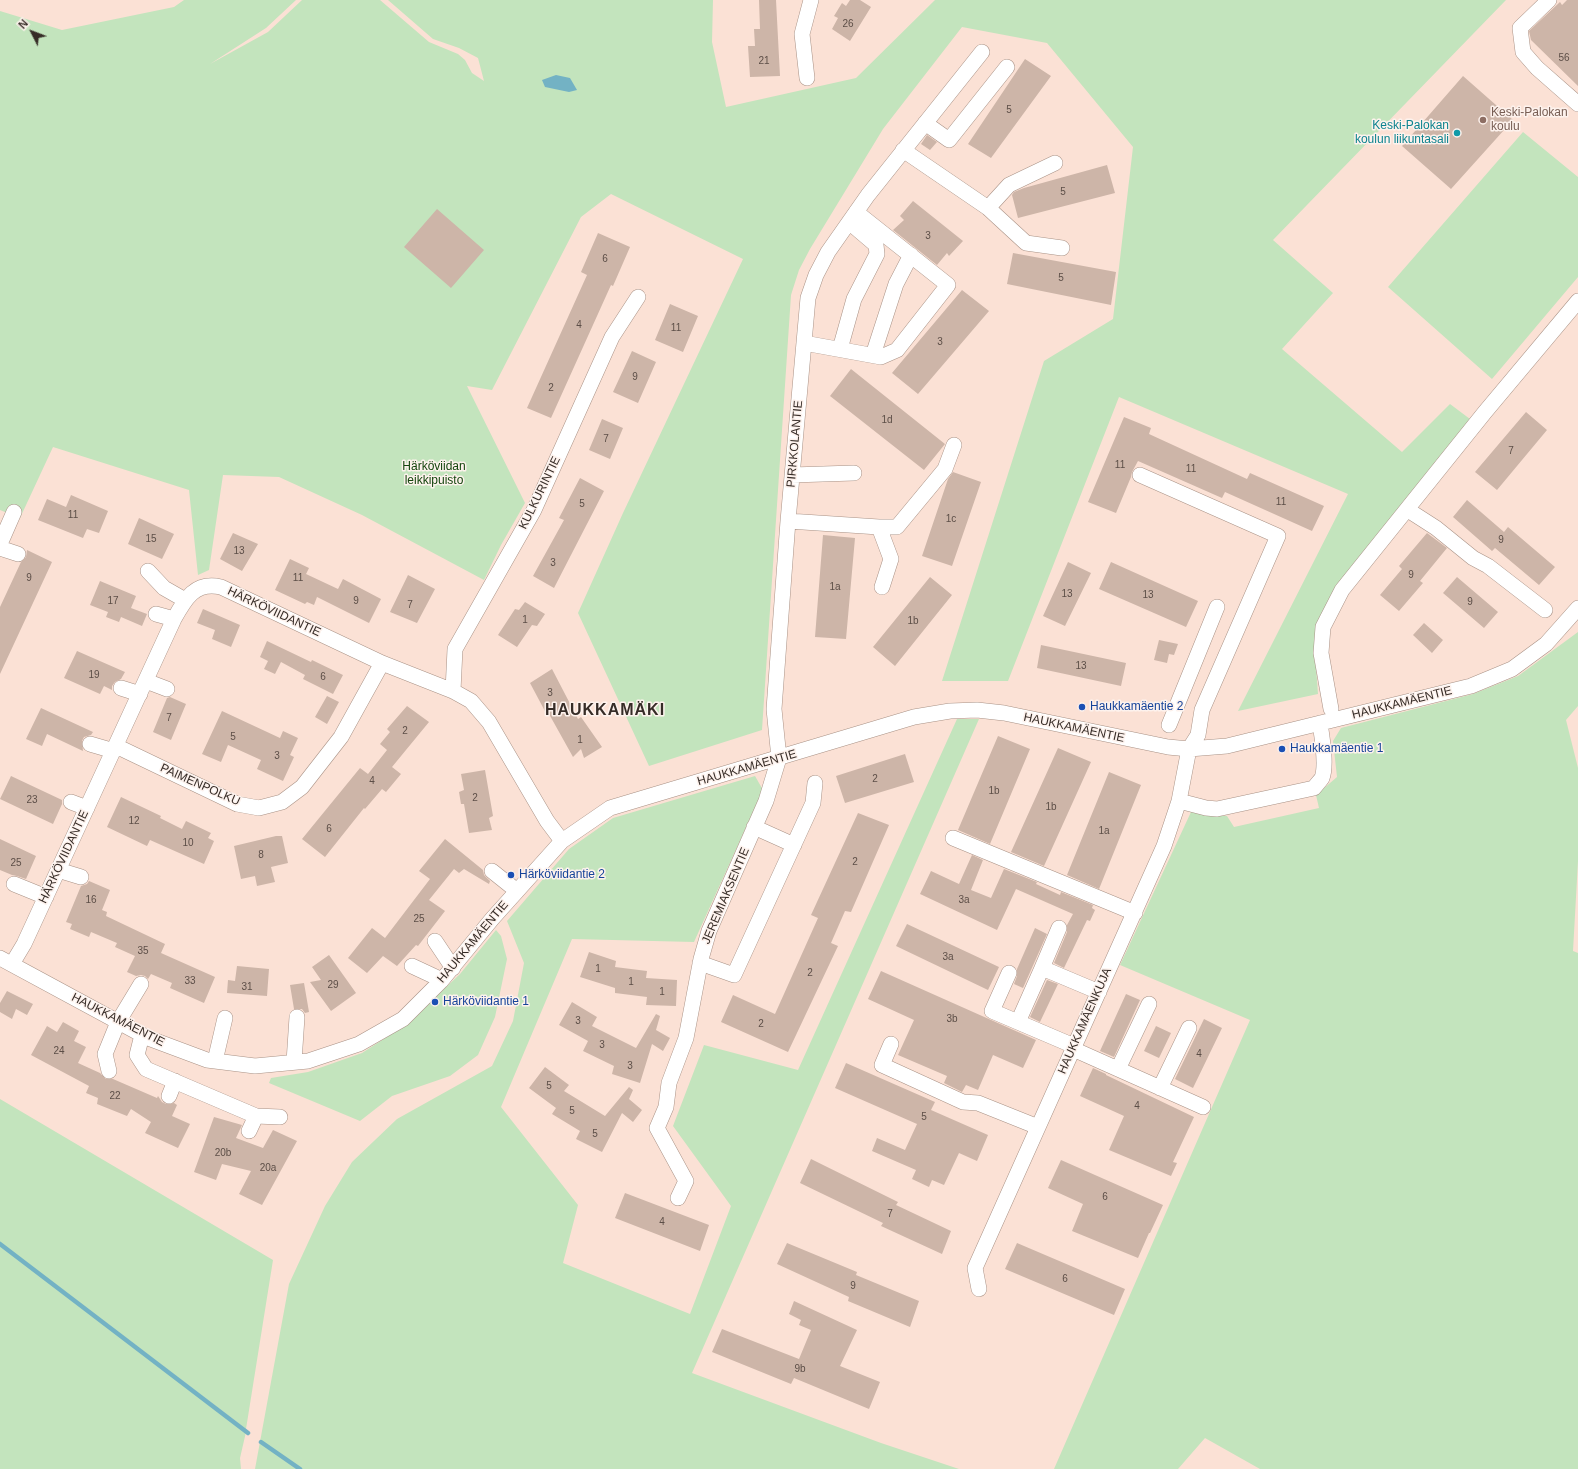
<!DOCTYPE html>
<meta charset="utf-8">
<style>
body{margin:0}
#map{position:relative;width:1578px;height:1469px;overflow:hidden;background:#fbe1d5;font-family:Arial,sans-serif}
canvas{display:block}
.north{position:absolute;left:12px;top:12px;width:40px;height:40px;-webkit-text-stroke:3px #fdf2ed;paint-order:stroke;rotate:312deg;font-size:11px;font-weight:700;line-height:16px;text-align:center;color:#362c27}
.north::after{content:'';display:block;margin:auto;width:14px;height:18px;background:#362c27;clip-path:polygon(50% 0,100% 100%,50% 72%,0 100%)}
</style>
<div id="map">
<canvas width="1578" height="1469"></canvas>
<div class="north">N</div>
</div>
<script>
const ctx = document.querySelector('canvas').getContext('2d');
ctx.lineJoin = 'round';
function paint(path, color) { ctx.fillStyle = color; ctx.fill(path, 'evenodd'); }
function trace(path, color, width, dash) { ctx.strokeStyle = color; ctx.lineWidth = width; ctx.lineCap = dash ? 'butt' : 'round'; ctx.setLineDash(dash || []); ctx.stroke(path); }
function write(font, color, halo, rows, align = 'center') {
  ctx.font = font + ' Arial,sans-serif'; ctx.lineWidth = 3; ctx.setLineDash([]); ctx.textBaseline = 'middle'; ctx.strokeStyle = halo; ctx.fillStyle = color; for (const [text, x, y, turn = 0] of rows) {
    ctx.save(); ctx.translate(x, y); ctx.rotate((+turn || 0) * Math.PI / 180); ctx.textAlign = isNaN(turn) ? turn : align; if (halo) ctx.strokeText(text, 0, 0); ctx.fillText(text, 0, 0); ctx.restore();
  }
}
const green = new Path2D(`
 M184,0H296L266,28L210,64L268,32L302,0H380L429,42L458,54L465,60L472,73L484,81L478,58L459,48L433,39L388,0H713L712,42L726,107L856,78L935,0H1506L1273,240L1333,293L1282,349L1402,452L1450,404L1474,422L1337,588L1315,653L1318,694L1238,711L1348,494L1119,397L1008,681H942L1044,361L1113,319L1133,147L1047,43L962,27L883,129L810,249L799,270L791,295L762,730L649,766L578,613L623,513L743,259L611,194L581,217L492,390L467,386L525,503L501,545L484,580L362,515L279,477L223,475L209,570L198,575L189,490L53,447L20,518L0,510V11L62,30L174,7Z
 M1523,132L1578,177V277L1492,379L1388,287Z
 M1578,632V706L1566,720L1578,768V861L1573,951L1578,953V1469H1260L1205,1438L1178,1469H1054L1250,1020L1120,965L1191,812L1227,816L1234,827L1319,808L1316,795L1337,777L1333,741L1341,728L1473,694L1518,676Z
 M957,719H979L692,1373L881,1443L959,1469H255L289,1284L325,1206L352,1162L397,1119L492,1066L513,1021L524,963L507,921L569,849L613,818L755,776L763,790L694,942L572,939L501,1107L578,1205L563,1263L690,1314L731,1206L673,1126L704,1045L798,1070Z
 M496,930L501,936L507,959L495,1017L478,1055L450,1076L392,1096L360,1121L269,1083L271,1078L308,1072L362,1053L407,1024L460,974Z
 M0,1099L273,1260L246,1429L0,1242Z
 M0,1245L246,1432L240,1458L241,1469H0Z`);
const water = new Path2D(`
 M556,75L570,78L577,90L569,92L545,87L542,80Z`);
const stream = new Path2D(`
 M0,1244L248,1433
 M261,1442L300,1469`);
const building = new Path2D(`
 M759,0H776L780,76L750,77L748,46H755L754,29H760Z
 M850,0H860L871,7L850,41L832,29L838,18L834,16L842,3L846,6Z
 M1567,0H1578V86L1531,40L1529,31L1560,2L1562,5Z
 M1025,59L1051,76L991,158L968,144Z
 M1463,76L1513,120L1451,189L1402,146Z
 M927,135L937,142L930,150L921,144Z
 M1107,165L1115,193L1018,218L1012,195L1014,192L1024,188Z
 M913,201L963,241L949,256L947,253L937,265L893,230L904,220L900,216Z
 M437,209L484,250L451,288L404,247Z
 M598,233L630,247L613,286L611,285L551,418L527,408L587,275L581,272Z
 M1013,253L1116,272L1111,305L1007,284Z
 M962,290L989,311L918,394L892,373Z
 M670,304L698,316L683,352L655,340Z
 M632,351L656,362L638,403L613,392Z
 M851,369L945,444L924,470L830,396Z
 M1526,412L1547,430L1497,490L1475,472Z
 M1124,417L1151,428L1149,434L1247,479L1250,473L1324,506L1312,531L1225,492L1222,498L1138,461L1132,472L1131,477L1116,513L1088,502Z
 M602,419L623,428L610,459L589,450Z
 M953,472L981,482L952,566L922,556L948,479Z
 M580,478L604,491L554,588L533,576L564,520L559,518Z
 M71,495L108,511L99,533L87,529L83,538L38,520L47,499L66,507Z
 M1467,500L1504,532L1508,527L1555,567L1539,585L1495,548L1492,551L1453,517Z
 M139,518L174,534L162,559L128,544Z
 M233,533L258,544L242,571L220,559Z
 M1427,533L1447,548L1420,581L1423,583L1399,611L1380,595L1402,569L1399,566Z
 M823,535L855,538L846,639L815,637Z
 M27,550L52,562L0,674V607L21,562L26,557Z
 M290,559L309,568L306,574L338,589L343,579L381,599L369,623L317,597L314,605L307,602L305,604L275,590Z
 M1068,562L1091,573L1065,626L1043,616Z
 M1111,562L1198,601L1186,627L1099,589Z
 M408,575L435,589L417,623L390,612Z
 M930,577L952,595L895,666L873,647Z
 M1457,577L1498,612L1484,628L1443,593Z
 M100,581L136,596L131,608L147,614L142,626L121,617L119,622L106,617L108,612L90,605Z
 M525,602L545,614L537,626L532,625L517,647L498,635L515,609L519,610Z
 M203,609L240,625L231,647L212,639L215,630L197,623Z
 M1424,623L1443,640L1432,653L1413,635Z
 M1159,640L1178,644L1174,655L1169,654L1167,663L1154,660Z
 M267,641L311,662L312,660L343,675L333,694L303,679L305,675L281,662L275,674L264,669L268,661L260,657Z
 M1041,645L1126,663L1121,686L1037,668Z
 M77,651L125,672L121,679L115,682L112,686V690L104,686L100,694L64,678Z
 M552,669L578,719L581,717L602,747L584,758L581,749L573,757L549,714L547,715L530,683Z
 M327,696L339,702L327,724L315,717Z
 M170,697L186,704L171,740L153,732L167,698Z
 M407,706L429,722L392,767L401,774L386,792L382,789L365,809L364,808L325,857L302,839L360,768L368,774L387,750L380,744L390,732L387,729Z
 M41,708L93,732L91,735L84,737L82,741L83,751L47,734L42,746L26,739Z
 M222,711L280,738L283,731L298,738L290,755L294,757L283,781L257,769L261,760L228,745L221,762L202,754Z
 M998,736L1030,749L990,844L958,830Z
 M1058,748L1091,762L1044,866L1011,852Z
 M905,754L914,782L845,803L836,776Z
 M485,770L493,816L489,818L492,830L469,833L464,804H461L459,792L464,790L461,774Z
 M1109,772L1141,785L1099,889L1067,875Z
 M11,776L62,800V804L53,824L0,799Z
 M121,797L161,816L160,818L182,829L186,821L211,833L208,838L214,841L204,864L150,840L147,846L107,827Z
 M858,813L889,825L851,912L845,911L831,943L838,946L788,1052L721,1022L733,995L775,1014L818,918L811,915Z
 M276,836H282L288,863L271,867L275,882L257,886L255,876L241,879L234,846Z
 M0,839L36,856L26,879L17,876L12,875L0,870Z
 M445,839L483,870L484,875L490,881L489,884L464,869L459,873L454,869L429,900L445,911L418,946L416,945L397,966L383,956L367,973L348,958L372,928L385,938L430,879L419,871Z
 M972,855L983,860L971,890L991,898L1004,869L1037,882L1036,884L1060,895L1061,892L1093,905L1092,908L1095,910L1090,921L1087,920L1064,968L1054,963L1067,932V925L1073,914L1016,889L997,930L920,894L931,871L959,884Z
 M89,881L110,890L102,910L107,912L106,916L165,944L161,953L215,977L204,1003L170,988L172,983L151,974L148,979L145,976L141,975L136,976L127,972L135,956L115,947L117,943L91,932L89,937L70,929L72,924L66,922L81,886L87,884Z
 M907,924L999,967L988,990L896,946Z
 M1035,928L1047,934L1023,988L1014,984L1017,976V969Z
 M589,952L616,961L615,967L647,971L646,978L677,980L676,1006L646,1005L647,997L615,993V988L580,977Z
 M329,955L356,993L331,1011L310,982L321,980L312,967Z
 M237,966L269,969L267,996L227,993L228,980L235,981Z
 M881,971L1036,1040L1023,1068L993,1055L978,1090L966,1085L962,1092L944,1083L947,1076L898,1055L914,1020L868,999Z
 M1047,980L1058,984L1040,1022L1030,1017Z
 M304,983L309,1012L305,1013L302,1009H294L290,985Z
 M7,991L33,1004L27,1015L16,1009L12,1019L0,1012V1003Z
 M1126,994L1140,1000L1114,1057L1100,1051Z
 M572,1002L597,1017L592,1026L636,1048L656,1014L660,1016L656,1030L670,1038L663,1051L652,1044L640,1083L612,1074L614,1066L583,1051L588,1041L559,1025Z
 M1204,1019L1222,1028L1193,1088L1175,1079Z
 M63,1022L79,1031L74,1041L86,1047L78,1063L100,1073L106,1079H113L157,1098L158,1096L162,1102L166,1104L174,1103L177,1105L172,1116L190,1124L178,1148L145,1133L151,1122L131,1109L127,1116L97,1104L98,1098L86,1093L89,1086L31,1055L47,1026L57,1032Z
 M1156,1026L1171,1033L1159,1058L1144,1051Z
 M846,1063L935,1102L931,1110L988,1135L977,1161L959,1153L944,1185L932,1180L929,1187L912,1179L916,1170L872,1151L877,1138L905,1150L917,1124L835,1088Z
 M545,1067L569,1085L564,1091L605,1116L629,1087L633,1090L629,1099L642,1110L633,1122L622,1113L602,1152L576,1139L580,1131L552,1114L556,1108L529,1088Z
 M1093,1068L1106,1074V1075L1194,1117L1173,1162L1177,1163L1171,1176L1109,1150L1124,1116L1080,1096Z
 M214,1117L242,1125L236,1138L263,1148L273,1130L297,1141L262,1205L239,1194L251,1171L222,1164L216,1180L194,1172Z
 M811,1159L898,1202L896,1205L951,1231L942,1254L881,1226L883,1223L800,1183Z
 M1061,1160L1163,1205L1150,1233H1149L1138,1258L1072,1231L1083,1204L1048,1188Z
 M625,1193L709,1225L700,1251L615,1218Z
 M787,1243L857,1272L856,1275L919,1301L910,1327L848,1301L849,1297L777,1264Z
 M1017,1243L1125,1289L1114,1315L1005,1269Z
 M794,1301L857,1330L840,1366L880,1382L869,1409L794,1378L791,1384L712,1352L722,1329L799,1359L811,1330L799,1325L801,1320L789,1314Z`);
const minor = new Path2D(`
 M1549,0L1520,28L1523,52L1537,68L1578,104
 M807,78L802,34L811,0
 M925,123L949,140L1007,67
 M903,150L988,208L1026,243L1062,248
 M988,208L1009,185L1055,163
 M804,343L881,357L897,350L948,285L856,212
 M840,349L854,299L877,254L876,245L849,222
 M873,355L896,284L911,255
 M792,475L854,473
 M1408,510L1436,528L1473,558L1488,566L1545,610
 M788,521L879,527L891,559L882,587
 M879,527H897L945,469L954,445
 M0,544L14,512
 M0,548L18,554
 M148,571L164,588L185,600
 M156,614L174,619
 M146,681L167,689
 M121,688L140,694
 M453,691L455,649L534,510L612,337L638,297
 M1331,709L1321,653L1323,627L1342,590L1485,412L1578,301
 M1169,725L1217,607
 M90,744L114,751
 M116,746L237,804L259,808L282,802L302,787L341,737L382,663
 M1179,801L1206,808L1217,809L1314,788C1316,785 1320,781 1322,778C1327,765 1322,737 1320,723
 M71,802L87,808
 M754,827L794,845
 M953,838L1135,913
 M58,870L81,877
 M492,871L517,891
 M14,884L46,897
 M1059,928L1042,968L1099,992
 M435,941L453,968
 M0,958L148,1038L207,1060L255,1066L308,1061L359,1044L403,1019L442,980L492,919L562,841L610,808L914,717L950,711L977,710L1004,713L1168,747L1189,749L1227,746L1471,686L1512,669L1546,644L1578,608
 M700,963L734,975L813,803L815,783
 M12,964L24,944L174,619C185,599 195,581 221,587L382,663L453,691L471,701L489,722L547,821L562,841
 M412,966L442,980
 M1009,973L992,1011L1074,1046
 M1018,1022L1042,968
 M142,1035L137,1055L146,1069L256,1116L280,1117
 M891,1044L882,1065L963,1102L978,1103L1038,1127
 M1073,1049L1203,1107
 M215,1061L225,1018
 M294,1062L297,1017
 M1118,1069L1149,1004
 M109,1071L105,1054L118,1022L141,984
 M1160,1088L1189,1028
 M169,1096L175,1081
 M249,1131L256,1116
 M678,1198L686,1181L657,1128L666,1107L669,1083L686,1038L701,959L709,931L766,801L779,758L774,709L788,521L808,298L816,275L828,252L868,195L982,52
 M979,1289L975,1268L1164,846L1179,801L1189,749L1198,735L1202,710L1278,536L1140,475`);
const markers = [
 [1483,120,4,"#8d6e63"],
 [1457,133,4,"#0f9aa8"],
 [1082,707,4,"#1a4fb4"],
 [1282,749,4,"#1a4fb4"],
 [511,875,4,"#1a4fb4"],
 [435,1002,4,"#1a4fb4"]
];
const numberNames = [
 ["26",848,24],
 ["56",1564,58],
 ["21",764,61],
 ["5",1009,110],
 ["5",1063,192],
 ["3",928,236],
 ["6",605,259],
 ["5",1061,278],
 ["4",579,325],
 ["11",676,328],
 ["3",940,342],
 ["9",635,377],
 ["2",551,388],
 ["1d",887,420],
 ["7",606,439],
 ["7",1511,451],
 ["11",1120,465],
 ["11",1191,469],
 ["11",1281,502],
 ["5",582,504],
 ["11",73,515],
 ["1c",951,519],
 ["15",151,539],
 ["9",1501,540],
 ["13",239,551],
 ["3",553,563],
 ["9",1411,575],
 ["9",29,578],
 ["11",298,578],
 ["1a",835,587],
 ["13",1067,594],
 ["13",1148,595],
 ["17",113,601],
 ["9",356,601],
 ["9",1470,602],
 ["7",410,605],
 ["1",525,620],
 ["1b",913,621],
 ["13",1081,666],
 ["19",94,675],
 ["6",323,677],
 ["3",550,693],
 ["7",169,718],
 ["2",405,731],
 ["5",233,737],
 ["1",580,740],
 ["3",277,756],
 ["2",875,779],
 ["4",372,781],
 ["1b",994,791],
 ["2",475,798],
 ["23",32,800],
 ["1b",1051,807],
 ["12",134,821],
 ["6",329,829],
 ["1a",1104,831],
 ["10",188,843],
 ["8",261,855],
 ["2",855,862],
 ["25",16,863],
 ["16",91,900],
 ["3a",964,900],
 ["25",419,919],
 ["35",143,951],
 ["3a",948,957],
 ["1",598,969],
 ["2",810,973],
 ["33",190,981],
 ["1",631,982],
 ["29",333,985],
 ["31",247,987],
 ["1",662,992],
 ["3b",952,1019],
 ["3",578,1021],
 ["2",761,1024],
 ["3",602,1045],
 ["24",59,1051],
 ["4",1199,1054],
 ["3",630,1066],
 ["5",549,1086],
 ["22",115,1096],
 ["4",1137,1106],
 ["5",572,1111],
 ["5",924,1117],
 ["5",595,1134],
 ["20b",223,1153],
 ["20a",268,1168],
 ["6",1105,1197],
 ["7",890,1214],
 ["4",662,1222],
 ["6",1065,1279],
 ["9",853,1286],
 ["9b",800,1369]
];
const educationNames = [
 ["Keski-Palokan",1491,113],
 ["koulu",1491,127]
];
const cultureNames = [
 ["Keski-Palokan",1449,126],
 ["koulun liikuntasali",1449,140]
];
const streetNames = [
 ["PIRKKOLANTIE",795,444,-85],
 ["KULKURINTIE",540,493,-64],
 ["HÄRKÖVIIDANTIE",274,612,25],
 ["HAUKKAMÄENTIE",1402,703,-14],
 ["HAUKKAMÄENTIE",1074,728,12],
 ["HAUKKAMÄENTIE",747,768,-16],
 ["PAIMENPOLKU",200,785,24],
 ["HÄRKÖVIIDANTIE",64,857,-65],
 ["JEREMIAKSENTIE",726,896,-67],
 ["HAUKKAMÄENTIE",473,942,-50],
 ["HAUKKAMÄENTIE",118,1020,27],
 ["HAUKKAMÄENKUJA",1085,1021,-66]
];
const parkNames = [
 ["Härköviidan",434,467],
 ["leikkipuisto",434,481]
];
const transitNames = [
 ["Haukkamäentie 2",1090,707],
 ["Haukkamäentie 1",1290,749],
 ["Härköviidantie 2",519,875],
 ["Härköviidantie 1",443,1002]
];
const districtNames = [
 ["HAUKKAMÄKI",605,711]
];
paint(green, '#c3e4bd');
paint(water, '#73b2c4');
trace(stream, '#73b2c4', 4.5);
paint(building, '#cdb5a8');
trace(minor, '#a99286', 16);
trace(minor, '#fff', 15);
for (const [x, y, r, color] of markers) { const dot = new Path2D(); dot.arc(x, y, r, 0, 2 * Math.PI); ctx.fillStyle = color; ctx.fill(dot); trace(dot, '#fdf2ed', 1.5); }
write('10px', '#5c4e47', null, numberNames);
write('12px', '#785e54', '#fdf2ed', educationNames, 'left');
write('12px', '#0d838f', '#fdf2ed', cultureNames, 'right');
write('12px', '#362c27', '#fdf2ed', streetNames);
write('12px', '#14450d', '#fdf2ed', parkNames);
write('12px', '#164399', '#fdf2ed', transitNames, 'left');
ctx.letterSpacing = '1px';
write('bold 16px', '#362c27', '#fdf2ed', districtNames);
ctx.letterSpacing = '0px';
</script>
